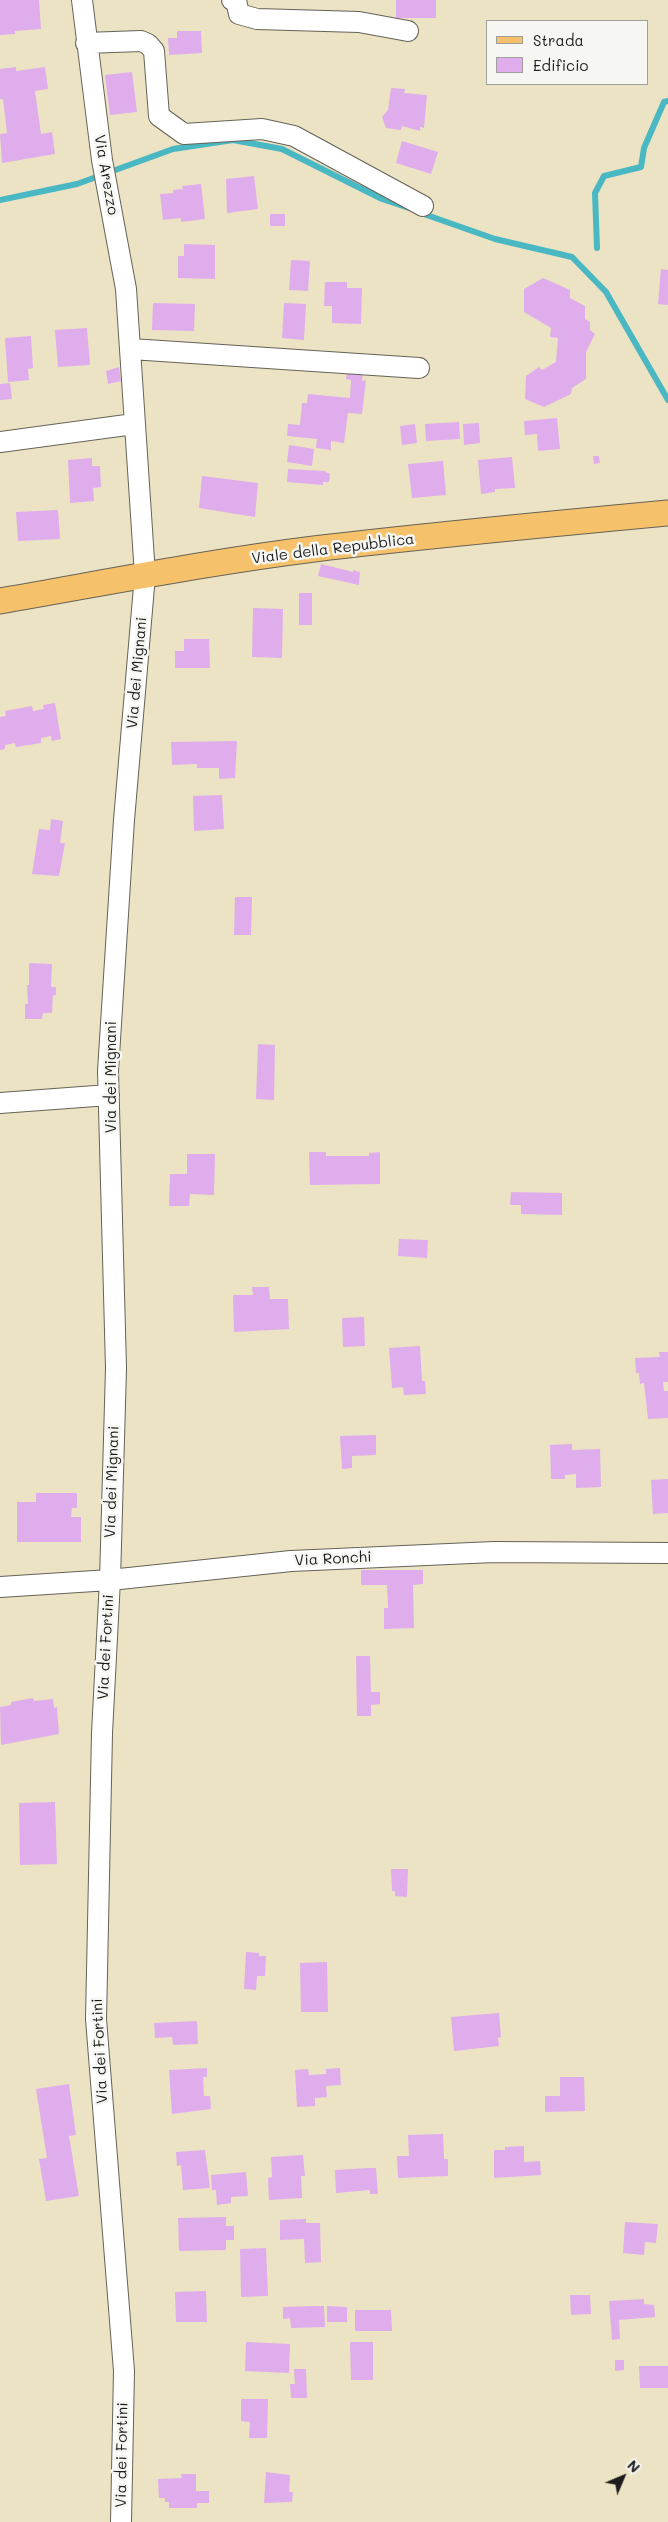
<!DOCTYPE html>
<style>
body{margin:0}
#map{position:relative;width:668px;height:2522px;overflow:hidden;background:#ece3c4;font-family:Mali,sans-serif}
canvas{display:block}
.legend{position:absolute;left:486px;top:20px;width:162px;height:65px;box-sizing:border-box;background:#f6f6f2;border:1px solid #9f9f9c;margin:0;padding:6px 9px;list-style:none;font-size:15px;color:#1c1c1c}
.legend li{display:flex;align-items:center;gap:10px;height:25px}
.legend b{width:25px;border:1px solid #9f9f9c}
.north{position:absolute;left:598px;top:2452px;width:50px;height:50px;-webkit-text-stroke:4px #f6f6f2;paint-order:stroke;rotate:45deg;font-size:14px;font-weight:700;line-height:20px;text-align:center;color:#1c1c1c}
.north::after{content:'';display:block;margin:auto;width:18px;height:22px;background:#1c1c1c;clip-path:polygon(50% 0,100% 100%,50% 72%,0 100%)}
</style>
<div id="map">
<canvas width="668" height="2522"></canvas>
<ul class="legend">
<li><b style="height:6px;background:#f6c16b"></b>Strada</li>
<li><b style="height:14px;background:#dfadec"></b>Edificio</li>
</ul>
<div class="north">N</div>
</div>
<script>
const ctx = document.querySelector('canvas').getContext('2d');
ctx.lineJoin = 'round';
function trace(path, color, width, dash) { ctx.strokeStyle = color; ctx.lineWidth = width; ctx.lineCap = dash ? 'butt' : 'round'; ctx.setLineDash(dash || []); ctx.stroke(path); }
function paint(path, color) { ctx.fillStyle = color; ctx.fill(path, 'evenodd'); }
function write(font, color, halo, rows, align = 'center') {
  ctx.font = font + ' Mali,sans-serif'; ctx.lineWidth = 5; ctx.setLineDash([]); ctx.textBaseline = 'middle'; ctx.strokeStyle = halo; ctx.fillStyle = color; for (const [text, x, y, turn = 0] of rows) {
    ctx.save(); ctx.translate(x, y); ctx.rotate((+turn || 0) * Math.PI / 180); ctx.textAlign = isNaN(turn) ? turn : align; if (halo) ctx.strokeText(text, 0, 0); ctx.fillText(text, 0, 0); ctx.restore();
  }
}
const stream = new Path2D(`
 M0,200L77,184L173,149L233,140L282,149L382,199L409,208
 M421,213L495,239L572,257L606,292L668,400
 M597,248L595,193L604,176L641,167L644,148L664,102L668,101`);
const building = new Path2D(`
 M0,0H39L41,29L15,31V34L0,35Z
 M396,0H436V18H396Z
 M177,31H201L202,53L169,55L168,38H177Z
 M16,67V71L45,67L48,89L35,91L41,134L52,132L55,154L2,163L0,134L7,133L3,99H0V69Z
 M132,72L137,112L110,115L105,75Z
 M391,88L405,89L404,93L427,95L424,128L420,127V131L402,126L401,130L386,128L382,117L388,110Z
 M402,141L438,152L431,174L396,163Z
 M254,176L258,209L227,213L226,179Z
 M201,184L205,219L181,222V218L163,220L160,194L173,193V190L183,189L182,186Z
 M270,214H285V226H270Z
 M184,244L215,245V279L178,278V256H184Z
 M291,260L310,261L308,291L289,290Z
 M661,269L668,270V305L658,304Z
 M543,278L570,290V298L585,306V319L590,322V330L595,334L586,352V379L572,388L571,394L544,407L525,399L526,376L539,367L542,370L556,362L558,338L550,337L551,328L524,312V289Z
 M325,282H347V288H362L361,324L332,323V306H324Z
 M153,303L195,304L194,331L152,330Z
 M284,303L306,304L304,340L282,338Z
 M87,328L90,365L58,367L55,330Z
 M31,336L33,368L28,369L29,380L8,382L5,338Z
 M119,367L121,381L108,384L106,371Z
 M347,372L363,373L362,381L366,380L362,414L348,413L344,443L331,441V450L316,448L317,439L287,436L288,424L300,425L302,403H307L308,394L350,398L351,380L346,379Z
 M10,383L12,399L0,400V384Z
 M557,418L560,449L538,451L537,434L525,435L524,421Z
 M459,422L460,439L426,441L425,424Z
 M479,423L480,443L464,445L463,424Z
 M415,424L417,443L402,445L400,426Z
 M289,445L314,449L312,466L287,462Z
 M593,456H599L600,463L594,464Z
 M512,457L515,488L495,489V492L481,494L478,460Z
 M92,458V466H100L101,487L93,488L94,501L70,503L68,460Z
 M443,461L446,495L412,498L408,464Z
 M288,469L324,471L330,474L329,482H323V485L287,482Z
 M202,476L258,483L255,517L199,508Z
 M58,510L60,539L18,541L16,512Z
 M321,564L353,572V570L360,572L359,585L318,576Z
 M299,593H312V625H299Z
 M253,608L283,609L282,658L252,657Z
 M184,639H209L210,668H175V651H184Z
 M55,703L61,739L52,741L51,736L41,738V743L16,747L15,743L5,745V749L0,750V717L6,716L5,711L32,706L33,711L44,709L43,705Z
 M237,741L235,778L219,779V768H197V764L172,765L171,742Z
 M222,795L224,829L194,831L193,796Z
 M51,819L63,821L60,843H65L59,876L32,874L39,829L50,830Z
 M235,897H252L251,935H234Z
 M29,963L52,964L51,987H56V995H53L52,1013H43L42,1019H25V1004H28L27,985H29Z
 M258,1044L275,1045L274,1100L256,1099Z
 M309,1152H326V1156H369V1153L380,1152V1184L310,1185Z
 M187,1154H215L214,1195L190,1194L189,1206H169L170,1174H187Z
 M511,1192L562,1193V1215L521,1214V1205H510Z
 M399,1239L428,1240L427,1258L398,1256Z
 M252,1287H269L270,1299H288L289,1329L234,1332L233,1295H253Z
 M364,1317L365,1346L343,1347L342,1318Z
 M420,1346L422,1381H425L426,1394L404,1395L403,1387L392,1388L389,1348Z
 M659,1352H668V1382H663L664,1391H668V1418L648,1419L644,1383L640,1384L639,1373H636L635,1358L660,1357Z
 M376,1435V1455L352,1456V1468L342,1469L340,1436Z
 M572,1444V1450L600,1449L601,1487L576,1488V1474L565,1475V1479H551L550,1445Z
 M668,1479V1513L653,1514L651,1480Z
 M36,1493H77V1508H72L71,1517H81V1542H17V1502H36Z
 M361,1570H423V1584L413,1585L414,1628L384,1629V1608H388L387,1585H361Z
 M356,1656H370L371,1692H380V1704L371,1705V1716H357Z
 M33,1698L34,1701L53,1699L54,1708L57,1707L59,1734L1,1745L0,1707L11,1705V1702Z
 M55,1802L57,1864L20,1865L19,1803Z
 M391,1869H408L407,1897L395,1896V1891H392Z
 M246,1952L259,1953V1956H266L265,1976H257L256,1990L244,1989Z
 M327,1962L328,2012H301L300,1963Z
 M499,2013L501,2037L498,2038L499,2046L454,2051L451,2017Z
 M197,2021L198,2044L173,2045L172,2037L155,2038L154,2023Z
 M207,2068V2077H203L204,2096H210L211,2109L172,2114L169,2070Z
 M340,2068L341,2085L326,2086L327,2097L315,2098V2106L297,2107L295,2070L308,2069L309,2075L326,2074V2069Z
 M560,2077H584L585,2111L545,2112V2096H560Z
 M69,2084L76,2135L69,2136L79,2196L46,2201L39,2159L47,2158L36,2089Z
 M443,2134L444,2159H448V2176L398,2178L397,2156H409L408,2135Z
 M524,2146V2162L540,2161L541,2175L494,2178V2150H505V2147Z
 M205,2150L210,2188L183,2190L181,2165L177,2166L176,2152Z
 M303,2155L305,2176H301L302,2198L269,2200L268,2178L272,2177L271,2157Z
 M368,2168H376L378,2194H370V2190L336,2193L335,2170Z
 M246,2172L248,2196L231,2197V2203L217,2205L216,2190H212L211,2175Z
 M226,2217V2226H234V2240H226V2250L179,2251L178,2218Z
 M306,2219V2223H320L321,2262L305,2263L304,2239L280,2240V2220Z
 M625,2222L658,2224L656,2243L645,2242L644,2255L623,2253Z
 M266,2248L268,2296L241,2297L240,2249Z
 M206,2291L207,2322H176L175,2292Z
 M570,2295H590L591,2314L571,2315Z
 M644,2299V2304L654,2305L655,2317L619,2320L620,2339L612,2340L609,2301Z
 M313,2306H324L325,2327L291,2328L290,2318L283,2319V2307Z
 M327,2306L347,2307V2322H327Z
 M355,2310H391L392,2331H355Z
 M246,2342L290,2344L289,2373L245,2371Z
 M350,2342H373V2380H351Z
 M615,2360H624V2370L615,2371Z
 M639,2366H668V2388H640Z
 M294,2369H306L307,2398H291L290,2384H295Z
 M241,2399H268L267,2438H249L250,2422L241,2421Z
 M266,2472L290,2475L289,2492H293L292,2502L264,2503Z
 M181,2474H196V2491H209V2503H197V2508H169V2502H165V2498H159L158,2479L182,2478Z`);
const minor = new Path2D(`
 M82,0L102,160L126,289L145,575L124,820L108,1071L116,1368L110,1580L102,1733L96,2019L124,2371L121,2522
 M232,0H236L239,14L257,19L359,22L408,31
 M86,43L141,41L148,44L154,51L159,116L184,134L262,129L294,136L423,206
 M131,349L419,368
 M0,442L134,424
 M0,1103L109,1095
 M0,1587L110,1580L291,1561L494,1552L668,1553`);
const major = new Path2D(`
 M0,601C104,583 209,562 314,549C432,535 550,524 668,513`);
const streetNames = [
 ["Via Arezzo",106,175,80],
 ["Viale della Repubblica",333,549,-7],
 ["Via dei Mignani",137,673,-85],
 ["Via dei Mignani",111,1077,-90],
 ["Via dei Mignani",112,1482,-88],
 ["Via Ronchi",333,1559,-3],
 ["Via dei Fortini",106,1647,-87],
 ["Via dei Fortini",100,2051,-93],
 ["Via dei Fortini",122,2455,-89]
];
trace(stream, '#49b8c2', 6);
paint(building, '#dfadec');
trace(minor, '#656257', 22);
trace(major, '#656257', 27);
trace(minor, '#fff', 20);
trace(major, '#f6c16b', 25);
write('15px', '#1c1c1c', '#f6f6f2', streetNames);
</script>
